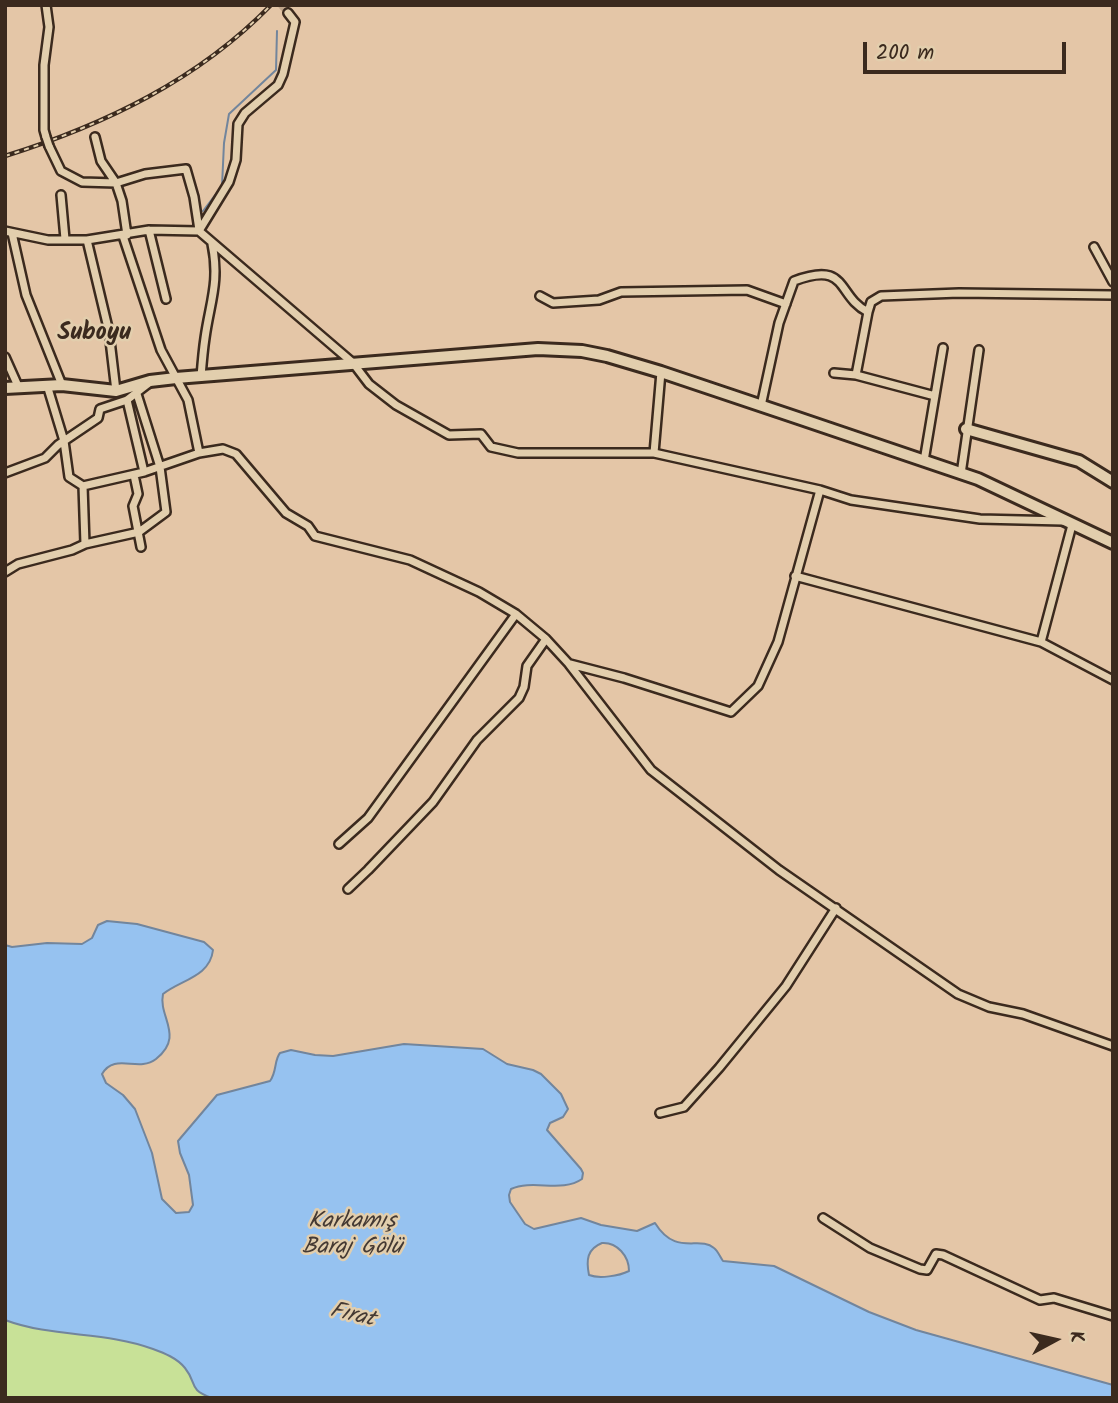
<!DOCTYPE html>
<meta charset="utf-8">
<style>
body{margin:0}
#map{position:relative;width:1118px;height:1403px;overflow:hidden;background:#e4c6a7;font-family:Kalam,sans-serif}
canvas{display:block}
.frame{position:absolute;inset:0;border:7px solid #3b2a1e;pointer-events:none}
.north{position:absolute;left:1020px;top:1305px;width:70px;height:70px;-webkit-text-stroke:5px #e2cead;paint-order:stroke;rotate:82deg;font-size:19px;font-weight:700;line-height:28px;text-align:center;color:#3b2a1e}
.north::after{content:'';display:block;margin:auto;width:24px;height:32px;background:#3b2a1e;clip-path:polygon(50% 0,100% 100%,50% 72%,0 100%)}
.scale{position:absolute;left:863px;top:42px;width:203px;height:32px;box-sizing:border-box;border:4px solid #3b2a1e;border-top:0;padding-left:9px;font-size:21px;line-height:24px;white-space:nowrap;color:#3b2a1e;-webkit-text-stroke:5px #e2cead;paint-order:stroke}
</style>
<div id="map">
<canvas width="1118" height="1403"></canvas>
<div class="frame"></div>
<div class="north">K</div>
<div class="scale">200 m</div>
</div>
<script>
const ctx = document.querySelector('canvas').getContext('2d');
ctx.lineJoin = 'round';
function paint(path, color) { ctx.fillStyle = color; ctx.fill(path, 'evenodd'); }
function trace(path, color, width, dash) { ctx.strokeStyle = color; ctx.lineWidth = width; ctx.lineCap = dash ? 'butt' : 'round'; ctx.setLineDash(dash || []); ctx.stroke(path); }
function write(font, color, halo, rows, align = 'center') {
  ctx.font = font + ' Kalam,sans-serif'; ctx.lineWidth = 5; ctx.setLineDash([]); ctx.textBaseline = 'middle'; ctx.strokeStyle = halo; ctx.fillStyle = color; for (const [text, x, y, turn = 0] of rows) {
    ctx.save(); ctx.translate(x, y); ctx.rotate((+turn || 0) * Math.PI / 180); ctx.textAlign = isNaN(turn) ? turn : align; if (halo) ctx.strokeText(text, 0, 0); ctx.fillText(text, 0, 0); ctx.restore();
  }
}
const green = new Path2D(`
 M5,1294L306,1398H5Z`);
const water = new Path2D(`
 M107,921L137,924L204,942L213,950C210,977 180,980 163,994C158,1017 185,1036 156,1059C138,1073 115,1052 102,1074L106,1083L123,1095L135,1109L152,1153L162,1199L176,1213L189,1212L193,1205L189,1175L180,1153L178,1141L217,1095L270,1081C277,1072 274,1060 280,1053L291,1050L315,1055L333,1056L404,1044L483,1049L507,1064L533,1070L541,1074L561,1094L568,1109L563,1117L550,1123L547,1130L581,1169L583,1173L582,1179C562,1193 533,1179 511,1189L509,1195L510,1202L525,1224L534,1229L581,1218L601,1225L637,1231L655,1223C676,1257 699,1235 714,1248C718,1251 720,1257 723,1261L774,1266L869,1312L916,1330L1113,1385V1398H212C187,1389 198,1384 185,1368C177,1358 164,1353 153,1349C105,1331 53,1338 5,1320V945L12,947L47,943L82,944L92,938L98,925ZM602,1243C617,1242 629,1256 629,1271C619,1276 599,1279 589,1275C586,1260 587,1249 602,1243Z`);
const stream = new Path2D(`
 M203,211L222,186L224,143L229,114L276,70L277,31`);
const streetTunnel = new Path2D(`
 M281,5L288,13`);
const street = new Path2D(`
 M46,5L49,27L44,65V130L46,137
 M95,137L101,161L116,183L122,201L127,235
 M49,146L61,171L82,182L116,183L145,174L186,169L194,197L199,230
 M61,195L65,239
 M149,230L166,299
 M5,231L48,240H87L149,230L199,231L353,363L369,384L396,405L449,435L481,434L491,447L518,453H654L820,490L851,500L980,519L1063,521
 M199,231L229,182L236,160L238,124L245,113L278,85L283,74L295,22L288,13
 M12,233L26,295L62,385
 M123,236L161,350L188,400L199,453
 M87,240L109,332L116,391
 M1094,247L1113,282
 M540,296L553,303L599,300L621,292L747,290L786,304
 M868,312L871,302L881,296L959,293L1113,295
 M5,357L18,386
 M834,373L856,375L935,396
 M201,377C202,364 203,351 205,338C210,302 220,282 212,244
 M47,385L64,441L69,477L83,486L144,472L199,453L223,449L236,454L286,513L308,526L315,536L410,560L479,592L516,614L546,639L569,664L651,770L779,870L958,994L989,1007L1023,1014L1113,1046
 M127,400L144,472
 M761,406L779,323L794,281C849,260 836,296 868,312L856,375
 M654,453L661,372
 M924,461L943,348
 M5,473L45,458L58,445L98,418L100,409L127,400L149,383
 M961,474L979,350
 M134,475L138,494L133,506L141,547
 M83,486L85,544
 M5,572L18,564L72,550L85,544L139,532L166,512L160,467L137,394
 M795,576L1041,642L1113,680
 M1041,642L1072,525
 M570,664L624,678L731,712L758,686L778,642L820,490
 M339,844L368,818L516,614
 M348,889L368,870L433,802L477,740L519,698L524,687L527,666L546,639
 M660,1113L684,1107L719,1068L786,986L836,908
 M823,1218L870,1248L920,1269L927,1270L936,1254L943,1255L1040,1300L1054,1298L1113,1316`);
const secondary = new Path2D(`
 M5,388L62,385L116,391L150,381L176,378L538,349L582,351L607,356L661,372L798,418L978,479L1113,543
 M966,429L1079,461L1113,482`);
const rail = new Path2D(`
 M5,156C104,125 198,80 271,5`);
const streetBridge = new Path2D(`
 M46,137L49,146`);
const waterNames = [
 ["Karkamış",352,1223],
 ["Baraj Gölü",352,1249],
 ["Fırat",352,1317,13]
];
const quarterNames = [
 ["Suboyu",94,335]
];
paint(green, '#c8e197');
paint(water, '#96c2f0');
trace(water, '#72859c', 2);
trace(stream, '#72859c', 2);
trace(streetTunnel, '#c2a78c', 7, [7, 3.5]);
trace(street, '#3b2a1e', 12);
trace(secondary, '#3b2a1e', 16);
trace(street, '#e2cead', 7);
trace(secondary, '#e2cead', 10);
trace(rail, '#3b2a1e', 4.5);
trace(rail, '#e2cead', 2, [5]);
trace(streetBridge, '#3b2a1e', 12, []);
trace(streetBridge, '#e2cead', 7);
write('italic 23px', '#443933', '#e2cead', waterNames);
write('bold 24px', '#3b2a1e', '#e2cead', quarterNames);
</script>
